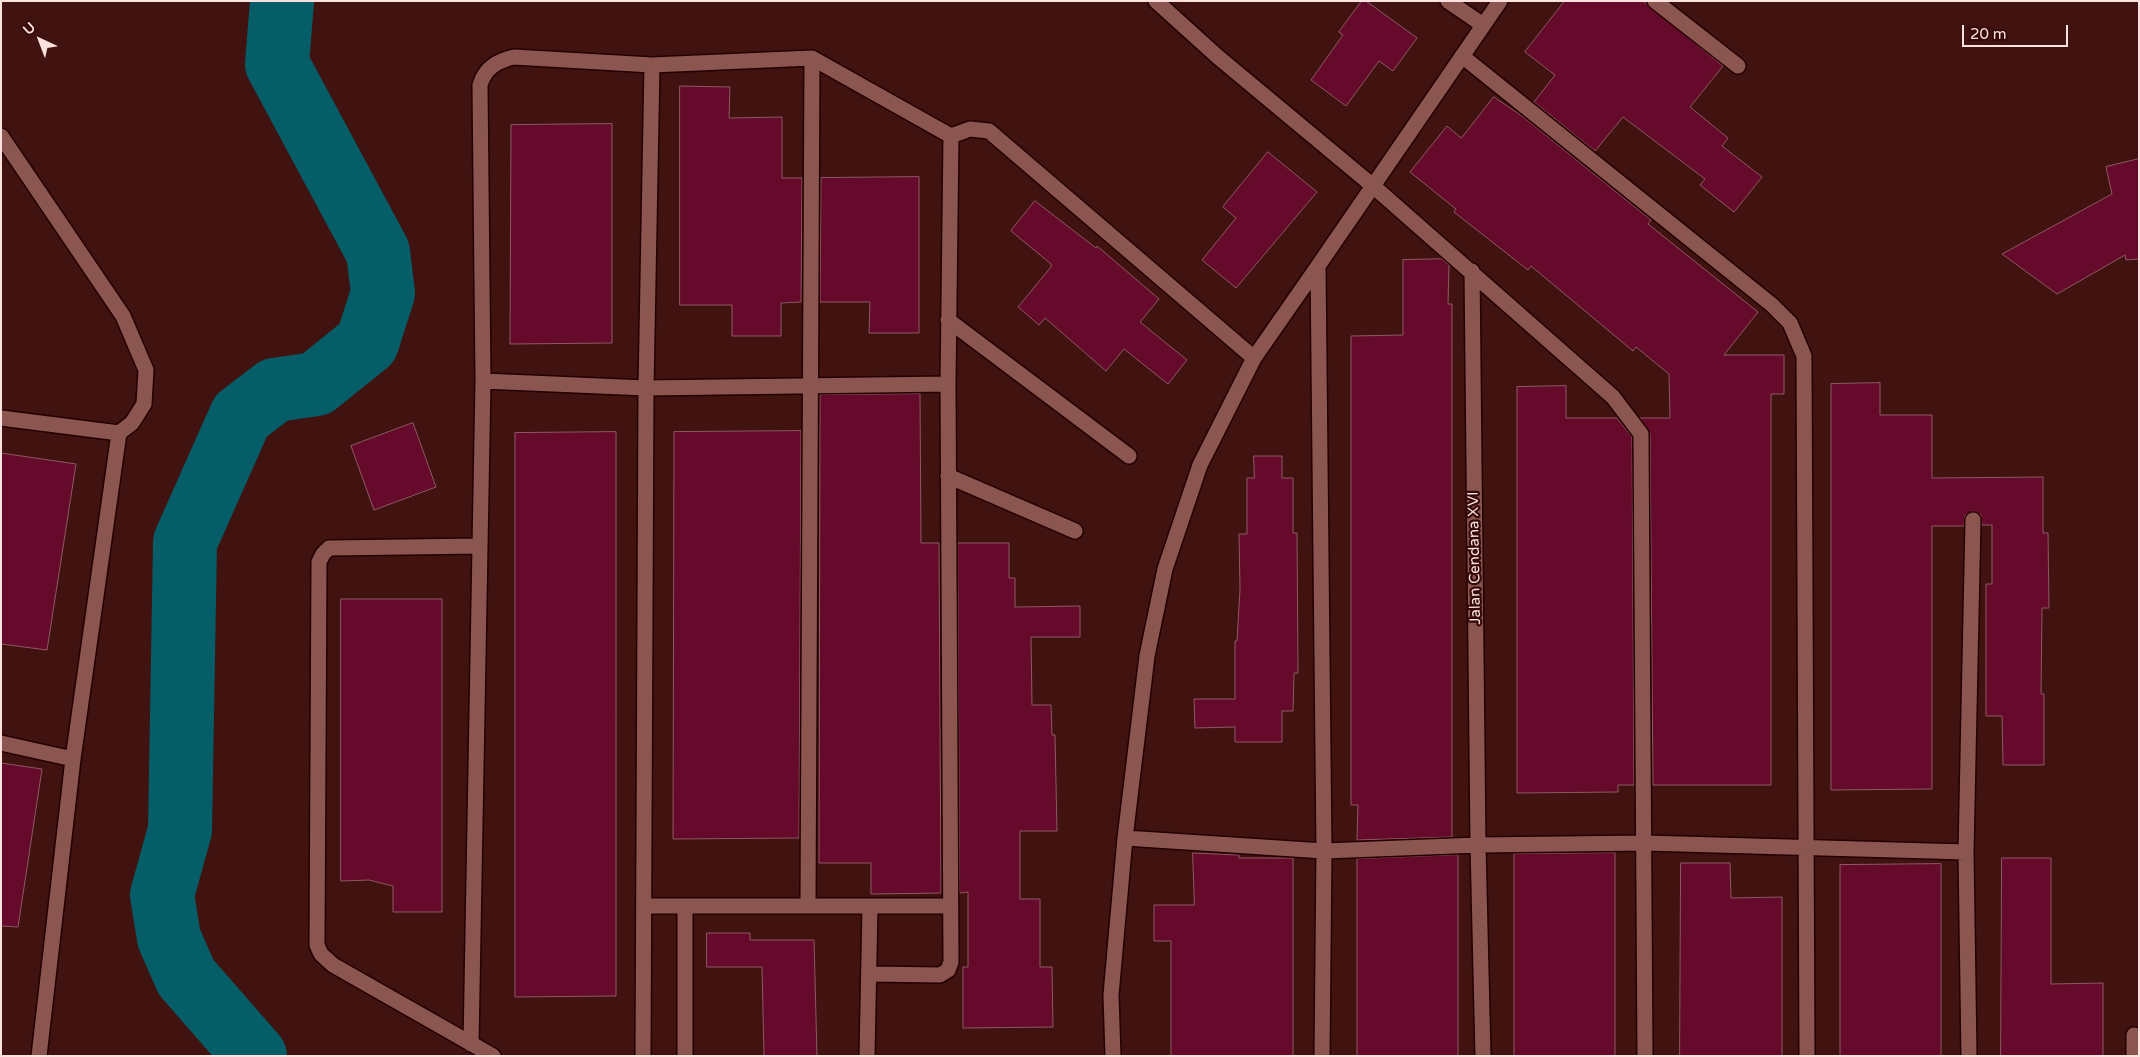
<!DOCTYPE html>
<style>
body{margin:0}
#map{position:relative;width:2140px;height:1057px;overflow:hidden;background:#401310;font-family:"Varela Round",sans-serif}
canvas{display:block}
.frame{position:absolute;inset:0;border:2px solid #fce2df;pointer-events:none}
.north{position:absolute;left:15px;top:15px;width:50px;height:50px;-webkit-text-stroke:4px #350907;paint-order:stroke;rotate:317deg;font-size:14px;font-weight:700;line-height:20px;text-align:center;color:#fce2df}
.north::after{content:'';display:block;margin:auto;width:18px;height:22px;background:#fce2df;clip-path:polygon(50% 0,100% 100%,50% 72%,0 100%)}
.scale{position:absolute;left:1962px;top:25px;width:106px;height:22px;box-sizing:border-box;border:2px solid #fce2df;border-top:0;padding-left:6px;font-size:15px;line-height:18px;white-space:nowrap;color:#fce2df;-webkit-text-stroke:4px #350907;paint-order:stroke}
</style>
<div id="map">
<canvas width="2140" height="1057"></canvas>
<div class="frame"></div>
<div class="north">U</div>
<div class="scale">20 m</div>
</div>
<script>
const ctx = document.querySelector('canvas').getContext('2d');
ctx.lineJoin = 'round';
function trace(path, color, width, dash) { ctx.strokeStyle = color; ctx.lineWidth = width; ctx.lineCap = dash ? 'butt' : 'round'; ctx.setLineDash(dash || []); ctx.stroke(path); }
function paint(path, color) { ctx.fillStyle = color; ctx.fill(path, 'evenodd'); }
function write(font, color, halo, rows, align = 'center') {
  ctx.font = font + ' "Varela Round",sans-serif'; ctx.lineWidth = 4.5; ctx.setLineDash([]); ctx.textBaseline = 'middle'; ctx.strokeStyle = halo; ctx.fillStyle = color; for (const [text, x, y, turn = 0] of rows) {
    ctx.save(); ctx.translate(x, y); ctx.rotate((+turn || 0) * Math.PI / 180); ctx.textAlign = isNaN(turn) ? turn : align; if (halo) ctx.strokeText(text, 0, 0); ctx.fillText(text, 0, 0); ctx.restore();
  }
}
const river = new Path2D(`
 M255,1056L186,977L169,938L162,895L180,830L185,542L241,416L275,390L316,384L367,343L383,293L378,252L277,64L282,1`);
const building = new Path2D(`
 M1362,1H1366L1417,38L1393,71L1379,61L1346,106L1311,80L1343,35L1339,32Z
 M1565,1H1643L1723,66L1690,107L1728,138L1722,146L1762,177L1734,212L1700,185L1705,179L1623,117L1595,151L1534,102L1555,75L1525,52Z
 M680,86L730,87L729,118L782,117V178H802L801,302L781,303V336H732V305H680Z
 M1494,97L1522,116L1651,220L1648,224L1758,312L1724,355H1784V394H1771V785H1653L1650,434L1640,418H1670L1669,374L1636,347L1633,351L1531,266L1528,270L1454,212L1456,209L1410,172L1447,126L1461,138Z
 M612,124V343L510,344L511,125Z
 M1268,152L1317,192L1236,288L1202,260L1236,218L1223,207Z
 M2139,159V259L2126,260L2125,255L2057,294L2002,254L2112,194L2106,167Z
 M919,177V333H869L870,302H820L821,178Z
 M1035,201L1096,248L1097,246L1159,299L1140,322L1187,360L1168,384L1124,349L1106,371L1045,318L1039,325L1018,307L1051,267V264L1011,231Z
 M1442,259L1449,265L1448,304H1452V837L1357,840L1358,805H1351V336L1403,335V260Z
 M1880,383V415H1932V478L2043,477V533H2048L2049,608H2042L2041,694H2044V765H2003L2002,716H1986V584H1992V525H1982L1981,515L1973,511L1965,515L1964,526H1932V789L1831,790V384Z
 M1566,386V418H1617L1632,437L1634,785H1618V792L1517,793V387Z
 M920,394L921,543H939L941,893L871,894V863H819L820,395Z
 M413,423L436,487L374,510L351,446Z
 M801,431L799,838L673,839L674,432Z
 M616,432V996L515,997V433Z
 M1,453L76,464L47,650L1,644Z
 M1254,456H1282V478H1293V533H1297L1298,673H1294L1293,711H1282V742H1235V727L1195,728L1194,699H1235V641H1237L1240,589L1239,534H1247V478H1254Z
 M958,543H1009V578H1015V607L1080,606V637H1031L1032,705H1051L1052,735H1055L1057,831H1020V899H1040V967H1052L1053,1027L963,1028V967H968V892L960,893Z
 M341,599H442V912H393V886L369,880L341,881Z
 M1,763L42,769L18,927L1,926Z
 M1193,853L1239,855V858H1293V1056H1171V941H1154V905H1194Z
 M1615,853V1056H1514V854Z
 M1458,855V1056H1357V859Z
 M2002,858H2051V984L2103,983V1056H2001Z
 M1681,863H1730L1731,898L1782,897V1056H1680Z
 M1941,864V1056H1840V865Z
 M707,933H750V940H814L817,1056H764L762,967H707Z`);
const minor = new Path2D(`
 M1156,1L1218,57L1373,186L1613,397L1641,434L1645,1056
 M1448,1L1483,25
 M1655,1L1738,66
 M1462,56L1772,305L1790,323L1804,356L1807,1056
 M1,136L123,316L146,370L144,404L132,423L119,433L1,418
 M1472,271L1478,845L1483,1056
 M948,320L1129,456
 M483,381L646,388L948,384
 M948,476L1075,531
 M480,546L329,548L323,554L319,562L317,945L321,954L333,965L493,1056
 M1,743L73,759
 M1125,838L1324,851L1478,845L1645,843L1966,852
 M644,906H950
 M808,906L812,58
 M870,974L940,975L948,970L951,962L948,384L951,136
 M2134,1035V1056
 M471,1044L483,381L480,85C485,68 497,61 514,57L652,65L812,58L951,136L970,129L989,131L1254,358
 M39,1056L73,759L119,433
 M643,1056L646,388L652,65
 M685,1056V906
 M867,1056L870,906
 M1113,1056L1111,995L1125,838L1147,656L1165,569L1200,465L1254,358L1318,266
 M1322,1056L1324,851L1318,266L1500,1
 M1969,1056L1966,852L1973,520`);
const streetNames = [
 ["Jalan Cendana XVI",1475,558,-91]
];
trace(river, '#045d67', 64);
paint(building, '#650a2b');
trace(building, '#8e5964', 1);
trace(minor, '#240000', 18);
trace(minor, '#8b5650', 15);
write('15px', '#fce2df', '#350907', streetNames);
</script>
